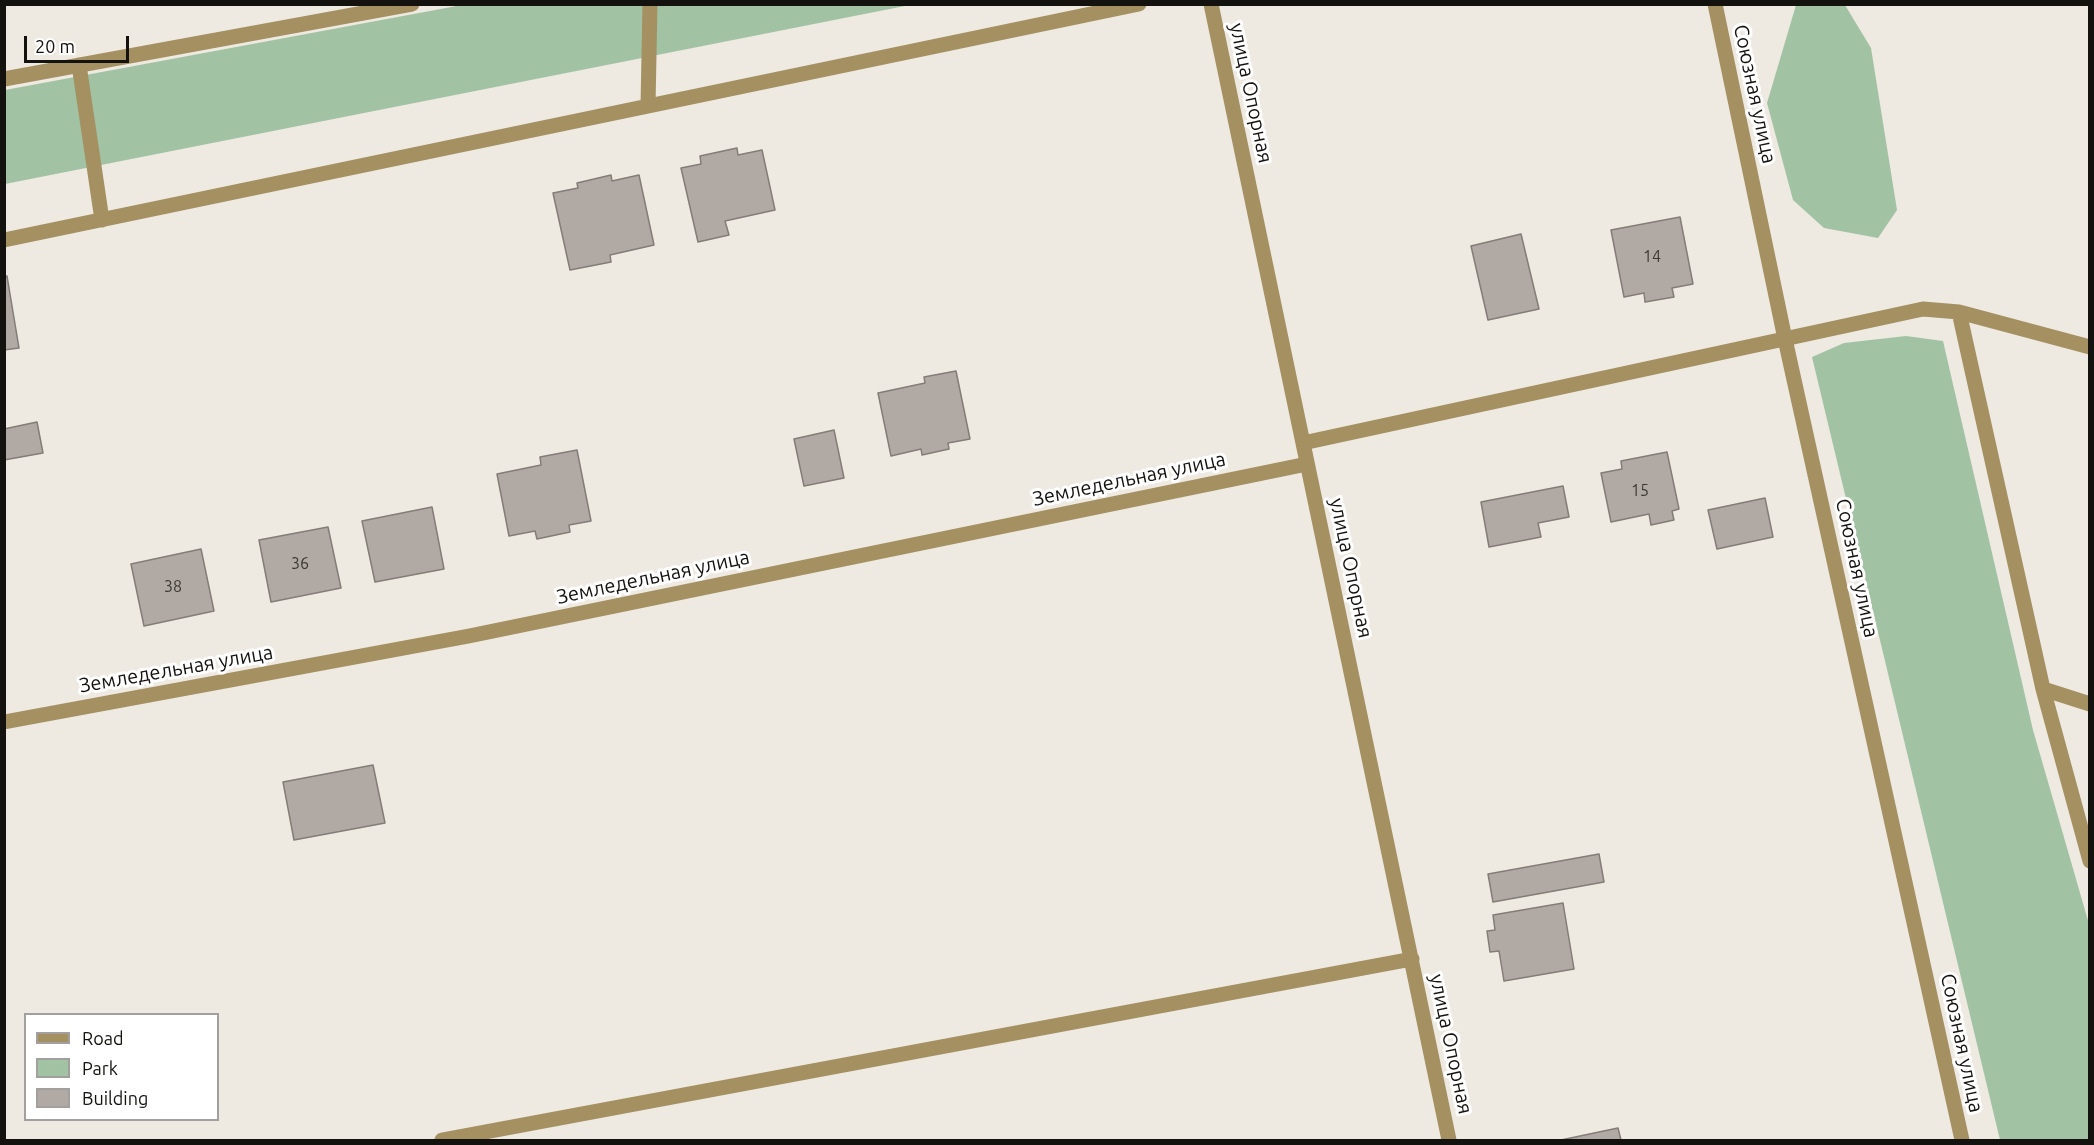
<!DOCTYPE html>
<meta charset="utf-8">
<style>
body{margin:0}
#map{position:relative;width:2094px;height:1145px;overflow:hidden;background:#eee9e1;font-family:Ubuntu,sans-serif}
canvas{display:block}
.frame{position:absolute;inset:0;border:6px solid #14120f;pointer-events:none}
.legend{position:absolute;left:24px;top:1013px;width:195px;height:108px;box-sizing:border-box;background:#fff;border:2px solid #a1a09f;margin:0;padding:8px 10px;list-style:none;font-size:18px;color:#14120f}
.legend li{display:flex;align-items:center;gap:12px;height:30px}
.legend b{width:30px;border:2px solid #a1a09f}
.scale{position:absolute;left:24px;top:36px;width:105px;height:27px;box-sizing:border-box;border:3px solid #14120f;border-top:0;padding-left:8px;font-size:18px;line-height:21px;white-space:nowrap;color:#14120f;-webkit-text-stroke:4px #fff;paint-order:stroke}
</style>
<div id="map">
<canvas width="2094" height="1145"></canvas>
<div class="frame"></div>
<ul class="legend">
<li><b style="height:8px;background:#a49061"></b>Road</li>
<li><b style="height:16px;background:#a2c3a3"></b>Park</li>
<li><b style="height:16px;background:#b1aaa4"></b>Building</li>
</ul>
<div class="scale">20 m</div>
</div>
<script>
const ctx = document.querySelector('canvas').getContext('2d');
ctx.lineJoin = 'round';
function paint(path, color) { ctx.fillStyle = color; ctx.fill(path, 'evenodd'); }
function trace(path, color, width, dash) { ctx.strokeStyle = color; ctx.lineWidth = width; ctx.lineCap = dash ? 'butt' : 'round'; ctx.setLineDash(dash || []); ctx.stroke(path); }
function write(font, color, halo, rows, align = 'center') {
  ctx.font = font + ' Ubuntu,sans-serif'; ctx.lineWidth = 6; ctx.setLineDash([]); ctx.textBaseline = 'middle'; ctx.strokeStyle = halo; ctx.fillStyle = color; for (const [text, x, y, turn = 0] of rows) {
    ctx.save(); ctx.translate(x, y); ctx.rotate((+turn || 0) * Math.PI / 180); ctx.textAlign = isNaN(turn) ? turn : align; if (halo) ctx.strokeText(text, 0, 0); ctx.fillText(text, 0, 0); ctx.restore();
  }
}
const green = new Path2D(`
 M462,5H910L5,184V90Z
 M1796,5H1845L1871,48L1897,210L1878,238L1824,228L1793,200L1767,103Z
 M1906,336L1943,341L2033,730L2089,924V1140H2000L1812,357L1844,343Z`);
const building = new Path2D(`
 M737,148L738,155L762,150L775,210L725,221L729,235L698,242L681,168L701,164L700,156Z
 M611,175L612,181L639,175L654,245L610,255L611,262L570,270L553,193L578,188L577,183Z
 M1680,217L1693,284L1672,288L1674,297L1645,302L1644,293L1624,297L1611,230Z
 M1521,234L1539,309L1488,320L1471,246Z
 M7,276L19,348L4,350V277Z
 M956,371L970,439L948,443L949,449L922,455L921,449L891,456L878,393L925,383L924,377Z
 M37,422L43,453L4,460V429Z
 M834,430L844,478L804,486L794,439Z
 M577,450L591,521L569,525L570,532L537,539L535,531L509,536L497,474L541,465L540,457Z
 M1667,452L1679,509L1672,511L1674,520L1651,525L1649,514L1611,522L1601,473L1622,469L1621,461Z
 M1563,486L1569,517L1538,523L1541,537L1489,547L1481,502Z
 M1765,498L1773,537L1717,549L1708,510Z
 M432,507L444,569L375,582L362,521Z
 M328,527L341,588L271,602L259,540Z
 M201,549L214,611L144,626L131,564Z
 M373,765L385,823L294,840L283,782Z
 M1599,854L1604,882L1493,902L1488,874Z
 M1563,903L1574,969L1504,981L1499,951L1490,952L1487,931L1495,930L1493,915Z
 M1618,1128L1621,1140H1561Z`);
const minor = new Path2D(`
 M1211,4L1449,1140
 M1715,4L1785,339L1962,1140
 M79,65L102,220
 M4,79L412,4
 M648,106L650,4
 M4,240L1139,4
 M1959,312L2043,689L2090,861
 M1303,443L1923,309L1959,312L2090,347
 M2043,689L2090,704
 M4,722L469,636L1307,464
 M442,1140L1412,959`);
const numberNames = [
 ["14",1652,257],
 ["15",1640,491],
 ["36",300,564],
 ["38",173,587]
];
const streetNames = [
 ["улица Опорная",1251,93,78],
 ["Союзная улица",1755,94,78],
 ["Земледельная улица",1129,479,-12],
 ["улица Опорная",1351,568,78],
 ["Союзная улица",1857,568,78],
 ["Земледельная улица",653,577,-12],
 ["Земледельная улица",176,669,-10],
 ["Союзная улица",1962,1043,78],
 ["улица Опорная",1451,1044,78]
];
paint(green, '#a2c3a3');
paint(building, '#b1aaa4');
trace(building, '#837c77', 1.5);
trace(minor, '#a49061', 15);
write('16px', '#3b3834', null, numberNames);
write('20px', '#14120f', '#fff', streetNames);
</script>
